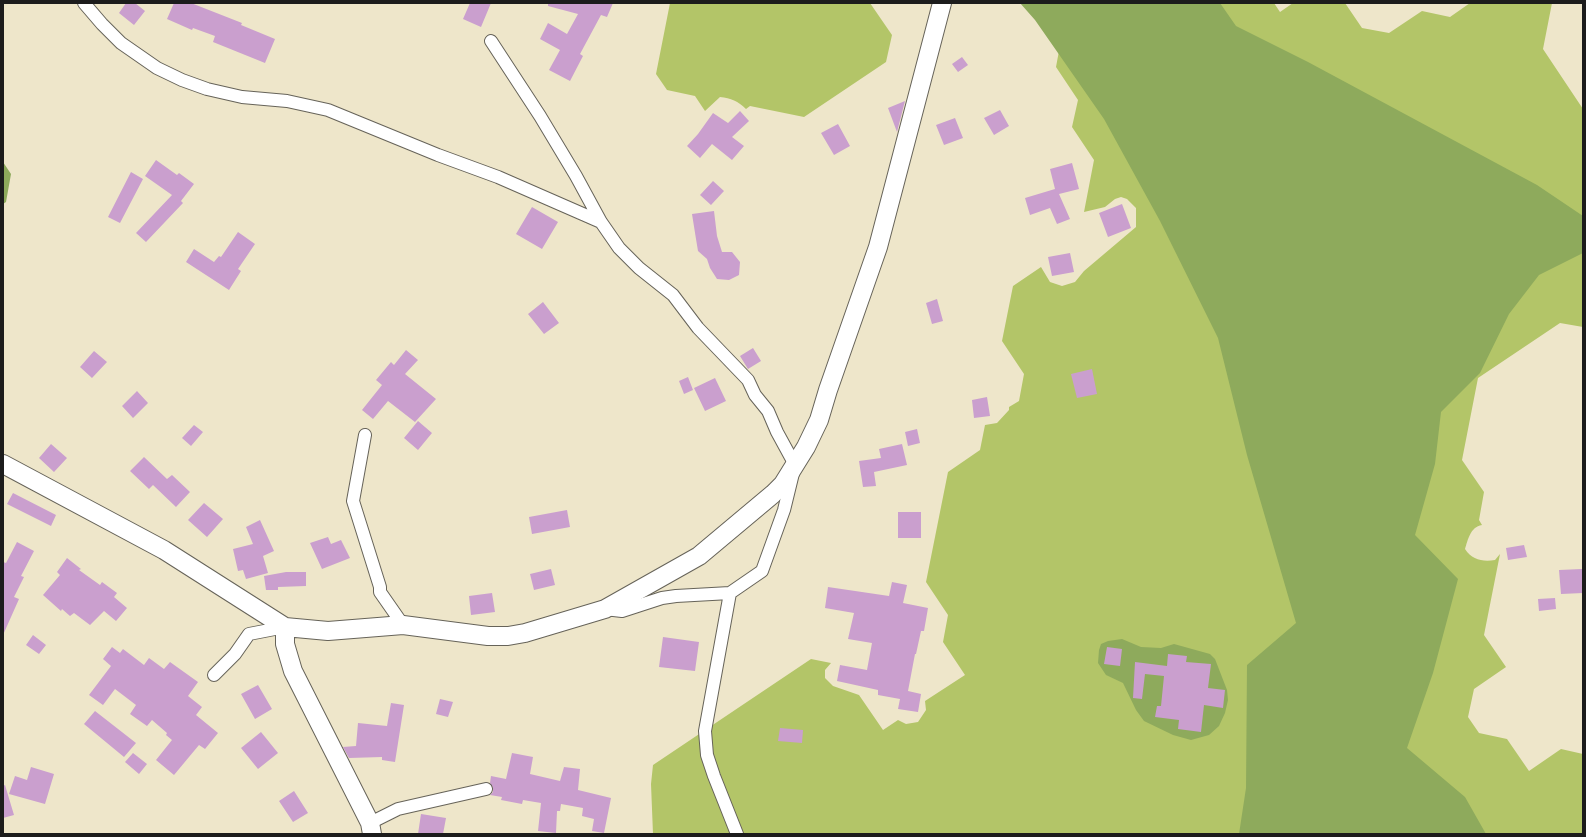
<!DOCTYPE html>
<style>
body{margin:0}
#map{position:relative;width:1586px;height:837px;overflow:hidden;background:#eee6ca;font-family:Caveat,sans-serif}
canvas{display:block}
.frame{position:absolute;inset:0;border:4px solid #1c1c1c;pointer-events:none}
</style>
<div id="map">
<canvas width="1586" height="837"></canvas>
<div class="frame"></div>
</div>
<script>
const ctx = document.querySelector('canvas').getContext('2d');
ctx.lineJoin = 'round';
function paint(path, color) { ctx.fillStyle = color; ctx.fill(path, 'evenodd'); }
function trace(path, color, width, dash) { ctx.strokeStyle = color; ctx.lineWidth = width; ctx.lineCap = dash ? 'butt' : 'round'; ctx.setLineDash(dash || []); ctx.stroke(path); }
const green = new Path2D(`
 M670,3H870L892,35L886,62L804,117L750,106L746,109C738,101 731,98 720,97L705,111L695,96L667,90L656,74Z
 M1037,3H1274L1280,12L1293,3H1345L1362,28L1389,33L1422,11L1450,17L1470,3H1552L1543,49L1583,109V327L1560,323L1478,378L1462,460L1484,492L1479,520L1482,525C1470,527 1468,540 1465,549C1472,560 1483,562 1495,560L1500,554L1484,635L1506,667L1474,689L1468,717L1479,733L1507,739L1529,771L1561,749L1583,754V834H653L651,784L653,765L811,659L831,663L825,670V678L833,686L859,695L883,730L898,720L906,724L918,722L926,710L925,701L965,675L943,642L948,615L926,582L948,472L980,450L985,425L997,423L1009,410V407L1019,401L1024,374L1002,341L1013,286L1041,267L1050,282L1062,286L1075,282L1084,271L1136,227V208L1127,199L1121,197L1115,199L1105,207L1084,212L1094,160L1072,127L1078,100L1056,67L1061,40Z`);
const forest = new Path2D(`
 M1020,3H1220L1236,26L1308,62L1537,185L1583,216V253L1539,275L1509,314L1480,373L1441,412L1435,464L1415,535L1458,579L1433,673L1407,748L1465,797L1486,834H1239L1246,788L1247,665L1296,623L1247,455L1218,338L1160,221L1104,119L1035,20Z
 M3,162L11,174L6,202L3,204Z
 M1122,639L1141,647L1161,648L1174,644L1210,654L1215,659L1227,690L1228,700L1225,713L1219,726L1209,735L1191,740L1173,735L1144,721L1136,710L1123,683L1106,675L1098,663L1099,650L1101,644L1108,641Z`);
const building = new Path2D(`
 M126,3H135L145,11L134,25L119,13Z
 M174,3H191L242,23L241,25L275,39L265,63L213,42L215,36L193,28L192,30L167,19Z
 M470,3H491L481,27L463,19Z
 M548,3H613L607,17L601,15L580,54L583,56L570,81L549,70L560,50L540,39L548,23L567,34L578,14L548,6Z
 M962,57L968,65L958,72L952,64Z
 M905,101L897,132L888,108Z
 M1000,110L1009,126L994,135L984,118Z
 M740,111L749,121L732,137L744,146L732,160L712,144L700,158L687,146L698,134L713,113L728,123Z
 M955,118L963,138L944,145L936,125Z
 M838,124L850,146L834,155L821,133Z
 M156,160L177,175L179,173L194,184L181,201L183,203L146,242L136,233L172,195L145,176Z
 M1072,163L1079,189L1059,194L1070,219L1057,224L1050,208L1030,215L1025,198L1055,189L1050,169Z
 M131,172L143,179L120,223L108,217Z
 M713,181L724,191L711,205L700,195Z
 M1122,204L1131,228L1108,237L1099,213Z
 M532,207L558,222L542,249L516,234Z
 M714,211L717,236L722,252H732L740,262L739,275L729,280L717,279L710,268L707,259L698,251L696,239L692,214Z
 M238,232L255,244L238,269L241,271L229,290L186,262L194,249L214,262L219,256L221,257Z
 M1070,253L1074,272L1052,276L1048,257Z
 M937,299L943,321L932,324L926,303Z
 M543,302L559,323L544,334L528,314Z
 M753,348L761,361L748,369L740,356Z
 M406,350L418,360L405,374L436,399L415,422L388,401L373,419L362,410L382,385L376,380L391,362L394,365Z
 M94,351L107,362L92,378L80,367Z
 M1092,369L1097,394L1077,398L1071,374Z
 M688,377L693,390L684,394L679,381Z
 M715,378L726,401L705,411L694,388Z
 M137,391L148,403L133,418L122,406Z
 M987,397L990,416L974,418L972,400Z
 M418,421L432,433L418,450L404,438Z
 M194,425L203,432L191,446L182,438Z
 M917,429L920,443L908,446L905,432Z
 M51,444L67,458L54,472L39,458Z
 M902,444L907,465L874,472L876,486L863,487L859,461L881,458L879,449Z
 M144,457L167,479L172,475L190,492L176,507L153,485L149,489L130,471Z
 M13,493L56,515L51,526L7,504Z
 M204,503L223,519L207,537L188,520Z
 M567,510L570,527L532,534L529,517Z
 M898,512H921V538H898Z
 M260,520L274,551L263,556L268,573L246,579L243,570L238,571L233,549L253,544L246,527Z
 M328,537L331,544L341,540L350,558L322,569L310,543Z
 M17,542L34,551L21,576L24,577L14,597L19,599L3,635V562L6,563Z
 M1524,545L1527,557L1508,560L1506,548Z
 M67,558L81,569L79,570L100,585L102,582L117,593L114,597L127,608L116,621L104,611L90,625L74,613L70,616L62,609L61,611L43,595L60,575L57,572Z
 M551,569L555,585L534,590L530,574Z
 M1582,569L1583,593L1561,594L1559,570Z
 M286,572H306V586L278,587V590H266L264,576Z
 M892,582L907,585L903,603L928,608L924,631H921L916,654H915L908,691L921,694L918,712L898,709L900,699L878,695V690L837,681L840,665L867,670L872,643L848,639L854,613L825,608L828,587L889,596Z
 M492,593L495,612L471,615L469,596Z
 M1555,598L1556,609L1539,611L1538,599Z
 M33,635L46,645L39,654L26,645Z
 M663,637L699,642L695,671L659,667Z
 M112,647L120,653L123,649L144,665L149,658L164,669L170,662L198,682L188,696L202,707L196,715L218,733L205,749L199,745L174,775L156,760L172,740L166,735L167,733L152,720L147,726L130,714L136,705L115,689L103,705L89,695L111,666L103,659Z
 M1107,647L1122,649L1120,666L1104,664Z
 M1168,654L1187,656L1186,662L1211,664L1208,688L1225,690L1223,708L1204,705L1201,732L1178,729L1179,720L1155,717L1157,706H1161L1164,676L1145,674L1142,699L1133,698L1135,662L1167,666Z
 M258,685L272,709L255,719L241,694Z
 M440,699L453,702L448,717L436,714Z
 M391,703L404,705L395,762L382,760V757L349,758L343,747L356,746L358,723L387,726Z
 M95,711L136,743L124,757L84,724Z
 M780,728L803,730L802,743L778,741Z
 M261,732L278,753L258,769L241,748Z
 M133,753L147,764L139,774L125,762Z
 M512,753L533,757L530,774L560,781L564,767L580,769L578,790L611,798L604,833L592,831L594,819L582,816L583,808L561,804L560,811H557L556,833L538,831L541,803L523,800L522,804L501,800L502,797L490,795L493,792V788L490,783L491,776L506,779Z
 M31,767L54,774L45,804L9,794L15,776L27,780Z
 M5,785L14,815L3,818V786Z
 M294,791L308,813L293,822L279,801Z
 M421,814L446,818L443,834H418Z`);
const street = new Path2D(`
 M84,3L102,24L121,43L157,68L182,80L207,89L242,97L287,101L328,110L438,155L498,177L601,222
 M491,41L540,116L576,176L601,222L619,248L639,268L673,295L698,328L748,380L755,395L768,411L777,432L795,465L784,510L762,571L730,593L676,596L662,598L622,611L605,609
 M365,435L353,501L380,587V592L403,625
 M730,593L705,731L707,755L714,776L737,834
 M214,675L235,654L249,634L285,627
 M370,823L398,809L486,789`);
const secondary = new Path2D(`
 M3,464L164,550L285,627L328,631L403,625L488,636H508L525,633L605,609L699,556L773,494L783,484L806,447L819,420L828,390L878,247L942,3
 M285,627V644L293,671L370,823L372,834`);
paint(green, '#b3c568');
paint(forest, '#8eaa5c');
paint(building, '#ca9fce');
trace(street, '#666359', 14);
trace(secondary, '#666359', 20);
trace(street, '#fff', 12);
trace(secondary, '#fff', 18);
</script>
